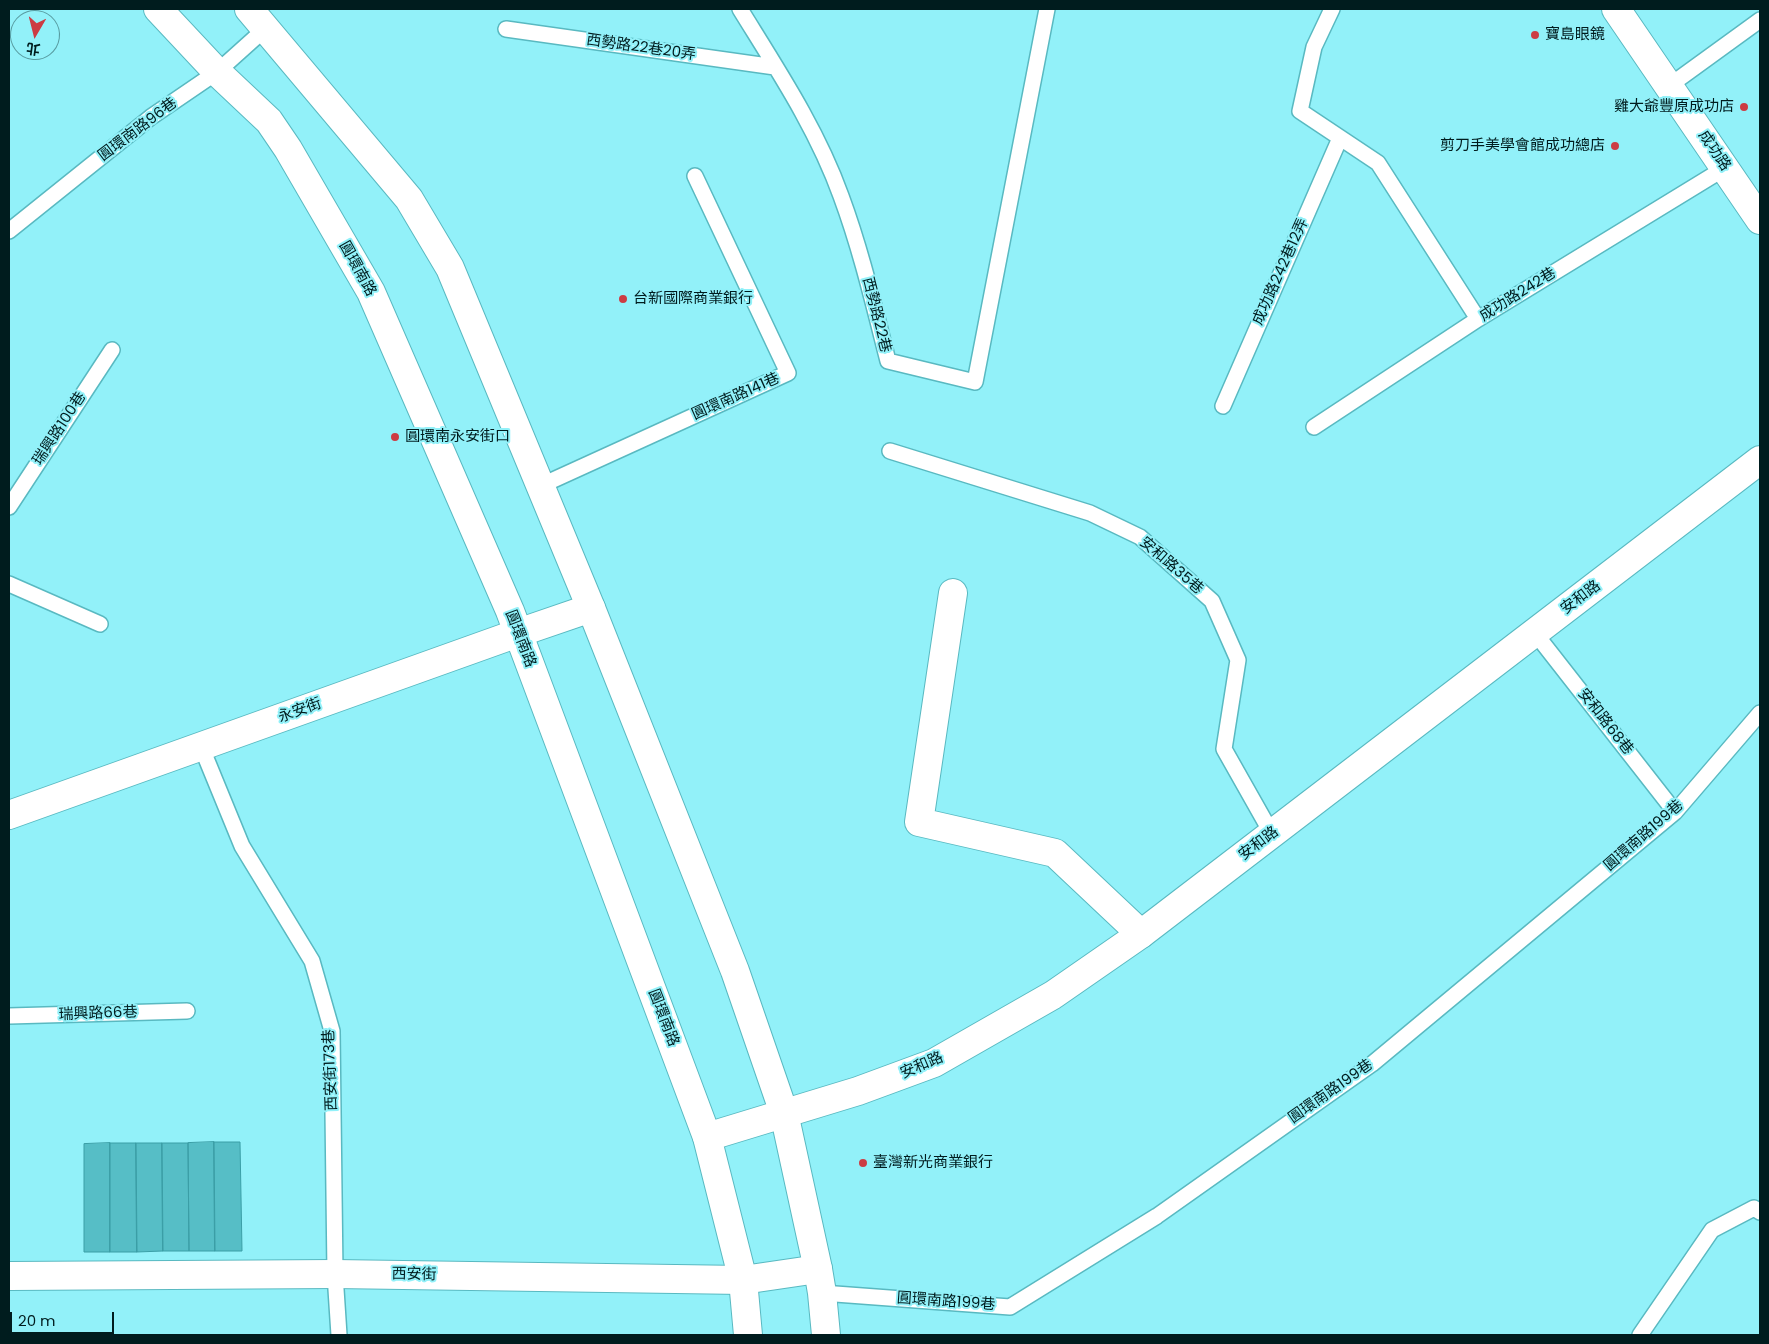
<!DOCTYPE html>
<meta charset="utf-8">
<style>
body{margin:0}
#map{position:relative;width:1769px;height:1344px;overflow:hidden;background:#92f1f9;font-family:Poppins,"Noto Sans TC",sans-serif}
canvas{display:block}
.frame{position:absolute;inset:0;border:10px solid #001c1e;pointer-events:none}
.north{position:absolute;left:10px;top:10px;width:50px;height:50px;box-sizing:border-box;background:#92f1f9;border:1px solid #589ca1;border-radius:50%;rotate:188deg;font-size:14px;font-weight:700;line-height:20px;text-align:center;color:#001c1e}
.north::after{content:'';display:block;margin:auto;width:18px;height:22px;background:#cc3c43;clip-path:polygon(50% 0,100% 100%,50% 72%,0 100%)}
.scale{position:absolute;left:10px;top:1312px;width:104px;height:22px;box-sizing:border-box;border:2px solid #001c1e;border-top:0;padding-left:6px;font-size:15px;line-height:18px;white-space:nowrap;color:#001c1e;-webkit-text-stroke:4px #92f1f9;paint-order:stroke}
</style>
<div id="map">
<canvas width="1769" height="1344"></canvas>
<div class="frame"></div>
<div class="north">北</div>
<div class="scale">20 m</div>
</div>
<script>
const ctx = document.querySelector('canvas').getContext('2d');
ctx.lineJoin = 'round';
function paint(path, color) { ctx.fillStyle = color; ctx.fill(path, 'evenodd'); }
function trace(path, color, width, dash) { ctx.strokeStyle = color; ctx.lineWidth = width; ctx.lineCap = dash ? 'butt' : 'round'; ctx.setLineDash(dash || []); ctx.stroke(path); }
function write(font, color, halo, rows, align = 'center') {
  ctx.font = font + ' Poppins,"Noto Sans TC",sans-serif'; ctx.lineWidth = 4; ctx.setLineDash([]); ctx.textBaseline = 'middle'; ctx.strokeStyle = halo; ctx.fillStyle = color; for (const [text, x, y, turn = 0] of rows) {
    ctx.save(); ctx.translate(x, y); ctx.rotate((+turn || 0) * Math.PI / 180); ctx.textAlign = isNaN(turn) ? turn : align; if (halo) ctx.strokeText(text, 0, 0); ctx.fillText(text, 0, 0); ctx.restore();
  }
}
const building = new Path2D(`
 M214,1142L215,1251H189L188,1143Z
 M214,1142H240L242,1251H215Z
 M110,1143V1252H84V1144Z
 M110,1143H136L137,1252H110Z
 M136,1143H162L163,1251L137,1252Z
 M162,1143H188L189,1251H163Z`);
const lane = new Path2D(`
 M740,9C777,69 817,129 841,196C861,250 874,306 888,361L975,382L1047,9
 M1332,9L1314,47L1300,111L1378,163L1478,319
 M506,29L775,67
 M1669,86L1760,20
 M9,231L151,117L217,72L266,28
 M1223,406L1340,138
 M1314,427L1478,319L1725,168
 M890,451L1090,513L1140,537L1212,601L1238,660L1224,749L1272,834
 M540,486L788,373L695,176
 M9,507L112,350
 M9,584L100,624
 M1535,633L1675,812
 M201,746L242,846L312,961L332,1031L335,1274L339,1335
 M9,1016L187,1011
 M822,1293L1010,1307L1157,1216L1372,1064L1675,812L1760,713
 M1640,1335L1712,1230L1754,1208L1760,1212`);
const street = new Path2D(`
 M953,593L919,822L1055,853L1141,934
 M9,815L518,633L591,608
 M9,1276L335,1274L743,1280L818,1269`);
const secondary = new Path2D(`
 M1616,9L1760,220
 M707,1137L858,1091L934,1063L1053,995L1141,934L1760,460`);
const primary = new Path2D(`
 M158,9L217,72L269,121L288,149L371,292L510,611L707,1137L743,1280L748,1335
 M249,9L409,199L450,268L591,608L735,971L784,1113L818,1269L822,1293L826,1335`);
const markers = [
 [1535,35,5,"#cc3c43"],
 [1744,107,5,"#cc3c43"],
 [1615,146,5,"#cc3c43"],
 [623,299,5,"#cc3c43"],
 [395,437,5,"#cc3c43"],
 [863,1163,5,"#cc3c43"]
];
const poiNames = [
 ["寶島眼鏡",1545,35],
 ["雞大爺豐原成功店",1734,107,"right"],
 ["剪刀手美學會館成功總店",1605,146,"right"],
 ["台新國際商業銀行",633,299],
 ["圓環南永安街口",405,437],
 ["臺灣新光商業銀行",873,1163]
];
const streetNames = [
 ["西勢路22巷20弄",641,48,8],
 ["圓環南路96巷",138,130,-37],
 ["成功路",1714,151,56],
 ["圓環南路",357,269,61],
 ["成功路242巷12弄",1281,272,-66],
 ["成功路242巷",1518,295,-32],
 ["西勢路22巷",876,315,76],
 ["圓環南路141巷",736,397,-24],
 ["瑞興路100巷",60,429,-57],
 ["安和路35巷",1171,566,41],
 ["安和路",1581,598,-37],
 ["圓環南路",520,639,69],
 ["永安街",300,711,-20],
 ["安和路68巷",1605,722,52],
 ["圓環南路199巷",1644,836,-41],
 ["安和路",1259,844,-37],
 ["瑞興路66巷",98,1014,-2],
 ["圓環南路",663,1018,69],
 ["安和路",922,1066,-23],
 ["西安街173巷",331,1070,-92],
 ["圓環南路199巷",1331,1092,-35],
 ["西安街",414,1275,1],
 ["圓環南路199巷",946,1302,4]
];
paint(building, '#56bec6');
trace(building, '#3b9ea6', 1);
trace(lane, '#59b9c1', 18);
trace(street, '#59b9c1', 30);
trace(secondary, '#59b9c1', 30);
trace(primary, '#59b9c1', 30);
trace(lane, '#fff', 15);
trace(street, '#fff', 28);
trace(secondary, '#fff', 28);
trace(primary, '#fff', 28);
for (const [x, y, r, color] of markers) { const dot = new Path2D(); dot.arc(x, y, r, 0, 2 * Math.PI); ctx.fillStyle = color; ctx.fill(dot); trace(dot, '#92f1f9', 2); }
write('15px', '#001c1e', '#92f1f9', poiNames, 'left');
write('15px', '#001c1e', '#92f1f9', streetNames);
</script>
